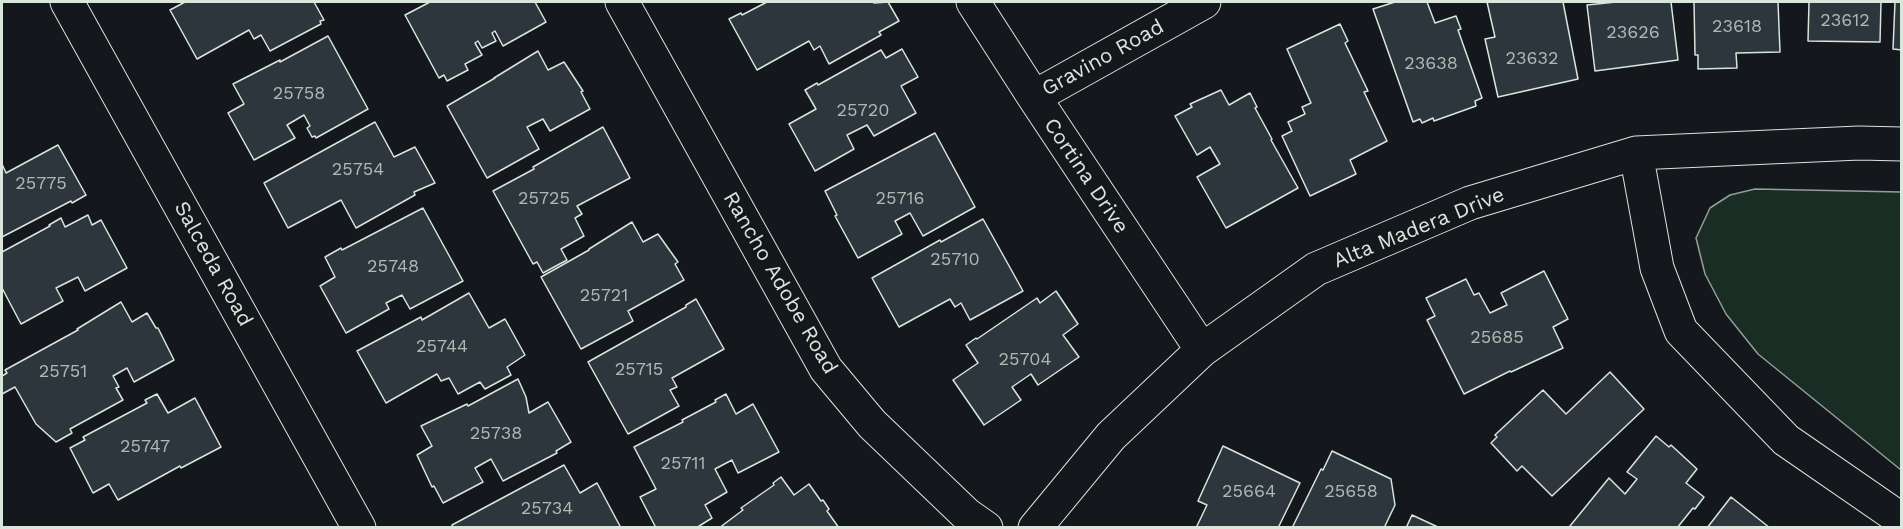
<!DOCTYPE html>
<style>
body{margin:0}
#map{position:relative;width:1903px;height:529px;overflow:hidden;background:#14181c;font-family:"Work Sans",sans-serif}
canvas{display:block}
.frame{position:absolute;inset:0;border:3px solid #d8e6dc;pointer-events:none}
</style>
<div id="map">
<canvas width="1903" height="529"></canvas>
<div class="frame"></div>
</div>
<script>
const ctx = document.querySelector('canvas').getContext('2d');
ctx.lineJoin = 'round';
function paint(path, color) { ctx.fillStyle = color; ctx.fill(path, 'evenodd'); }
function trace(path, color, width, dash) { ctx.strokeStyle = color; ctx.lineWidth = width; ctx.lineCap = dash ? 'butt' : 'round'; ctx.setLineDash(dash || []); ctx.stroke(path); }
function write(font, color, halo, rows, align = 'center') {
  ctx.font = font + ' "Work Sans",sans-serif'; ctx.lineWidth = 4.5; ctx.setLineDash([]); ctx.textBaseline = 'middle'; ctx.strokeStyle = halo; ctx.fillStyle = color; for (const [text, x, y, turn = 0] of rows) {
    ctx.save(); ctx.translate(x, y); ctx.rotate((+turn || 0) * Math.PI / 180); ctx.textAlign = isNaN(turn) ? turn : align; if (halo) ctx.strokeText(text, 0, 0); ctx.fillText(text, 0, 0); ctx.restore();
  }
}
const green = new Path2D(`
 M1755,189L1901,192V470L1758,354L1726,314L1705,274L1696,238L1710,208L1730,195Z`);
const building = new Path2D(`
 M185,2H314L324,20L320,21L321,24L270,51L261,35L254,39L249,30L197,59L170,10Z
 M430,2H535L546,22L503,46L495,31L492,33L496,41L482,48L478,41L475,43L482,55L465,64L468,70L447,81L444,75L439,78L405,15Z
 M767,2H873L874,3L888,2L899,21L879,32L881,35L829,64L820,46L814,50L809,41L757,70L729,19L741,13L742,15Z
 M1395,2H1427L1435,23L1456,16L1461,29L1458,30L1482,98L1475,101L1476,106L1434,121L1433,118L1422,123L1420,119L1413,122L1373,9Z
 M1487,2H1563L1578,79L1498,97L1485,39L1495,37Z
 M1616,2H1671L1678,60L1595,71L1587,5Z
 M1694,2H1778L1780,52L1736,53L1737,68L1698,69V55H1695Z
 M1809,2H1881L1880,42L1808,41Z
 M1895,2H1902V50L1893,49Z
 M1340,24L1348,41L1345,43L1368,91L1364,92L1387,141L1350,160L1356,174L1310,196L1282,136L1292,131L1288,122L1305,114L1302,107L1311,103L1287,49Z
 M328,36L368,109L316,138L315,136L312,137L307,128L310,126L304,115L287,125L295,138L254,160L228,113L244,104L233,84L280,60V62Z
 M902,49L918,77L901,86L916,113L874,136L867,125L847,135L854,149L815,171L789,124L816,109L805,90L817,83L818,85L881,50L886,58Z
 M538,51L548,70L564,62L583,91L581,92L590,109L550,131L543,119L527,127L539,149L487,178L447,106L495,78H494Z
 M1221,90L1229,105L1250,93L1257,107L1255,108L1272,139L1271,140L1298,188L1226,228L1197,177L1220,164L1210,147L1197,155L1175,116L1192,107L1190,104Z
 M375,122L394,157L415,147L435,183L414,192L415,195L356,228L341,200L288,228L264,183Z
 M603,127L630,178L577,206L582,214L575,218L584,236L561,249L567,260L543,273L537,262L533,264L493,191L534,169L533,167Z
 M935,133L975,207L923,236L910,213L895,221L902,234L858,258L835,216L837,215L825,191Z
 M58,145L86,195L72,203L71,201L2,237V164L6,173Z
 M423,208L463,281L410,309L402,295L386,303L389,309L346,333L320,286L335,277L325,257L341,248L342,250Z
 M88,215L92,225L101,220L127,268L85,291L78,277L56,288L63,301L21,324L2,288V252L50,226L49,225L61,218L65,227Z
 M983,219L1023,291L970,320L961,303L955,307L950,299L899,327L872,278L940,240L941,242Z
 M632,222L643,242L658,234L678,262L675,264L684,280L628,311L633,321L581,349L541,277L589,250V249Z
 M1544,271L1568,319L1553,327L1563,348L1511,372L1510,371L1464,394L1427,320L1435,316L1426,298L1466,279L1474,295L1479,293L1490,313L1507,305L1501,293Z
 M1056,291L1078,324L1063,335L1079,357L1038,385L1031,374L1012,387L1021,400L984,425L953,380L978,363L966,345L976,338L977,339L1037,298L1040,303Z
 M469,293L489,328L505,319L525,355L507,367L511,375L485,389L480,382L458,394L449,378L441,381L437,374L386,403L357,351L421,317L422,320Z
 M696,299L724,349L672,378L677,387L670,390L679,406L628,434L588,362L686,307V305Z
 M121,302L132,322L147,313L156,328H158L174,360L134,382L127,368L113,376L119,387L116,388L123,400L70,429L72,433L56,442L36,424L15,387L2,394V376L7,373L5,370L78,330L77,329Z
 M1610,372L1644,409L1552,496L1522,466L1517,471L1491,443L1497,437L1495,435L1543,390L1566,414Z
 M518,379L526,397L529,413L548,402L571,442L556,451L557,453L503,481L491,459L475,468L483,482L443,503L434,486L432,487L417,455L432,446L421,426L467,404L468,406Z
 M157,394L168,413L195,398L221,447L181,468L180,466L118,500L109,484L93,493L70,448L85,440L83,437L147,403L145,400Z
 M726,394L736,414L753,404L779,452L738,473L732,460L715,469L727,492L705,505L712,518L696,528H656L640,497L656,489L634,447L683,422L682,420L716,402L715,400Z
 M1656,436L1669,447L1671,445L1697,469L1686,483L1704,497L1695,509L1693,508L1677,528H1572L1570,526L1609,478L1625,494L1637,479L1627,472Z
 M1223,446L1300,483L1278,528H1196L1207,505L1198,501Z
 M1332,451L1391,479L1395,505L1384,528H1292L1321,469L1323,470Z
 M564,465L580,493L597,483L621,528H453L452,525Z
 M781,477L794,495L809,484L821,501L823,500L829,509L827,511L839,528H719L743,510L741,508L774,485L773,483Z
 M1731,497L1770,528H1707Z
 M1412,515L1440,528H1406Z`);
const minor = new Path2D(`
 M67,2L359,528
 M622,2L826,369L872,424L966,514L986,528
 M973,2L1034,97L1202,350
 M1034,97L1204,2
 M1636,153L1657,268L1681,331L1786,440L1902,520
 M1035,528L1111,436L1202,350L1316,269L1470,203L1636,153L1859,143L1902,144`);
const numberNames = [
 ["23612",1845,21],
 ["23618",1737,27],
 ["23626",1633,33],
 ["23632",1532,59],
 ["23638",1431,64],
 ["25758",299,94],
 ["25720",863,111],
 ["25754",358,170],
 ["25775",41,184],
 ["25725",544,199],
 ["25716",900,199],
 ["25710",955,260],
 ["25748",393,267],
 ["25721",604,296],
 ["25685",1497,338],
 ["25744",442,347],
 ["25704",1025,360],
 ["25715",639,370],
 ["25751",63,372],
 ["25738",496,434],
 ["25747",145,447],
 ["25711",683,464],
 ["25664",1249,492],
 ["25658",1351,492],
 ["25734",547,509]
];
const streetNames = [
 ["Gravino Road",1103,58,-29],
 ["Cortina Drive",1086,176,56],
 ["Alta Madera Drive",1419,228,-22],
 ["Salceda Road",213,264,61],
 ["Rancho Adobe Road",780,283,60]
];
paint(green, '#1a2d24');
trace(green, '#939e99', 1.5);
paint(building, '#2c363c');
trace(building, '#d8e6dc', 1.5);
trace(minor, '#d8e6dc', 35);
trace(minor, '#14181c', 33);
write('18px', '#adbab4', null, numberNames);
write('21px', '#d8e6dc', '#14181c', streetNames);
</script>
